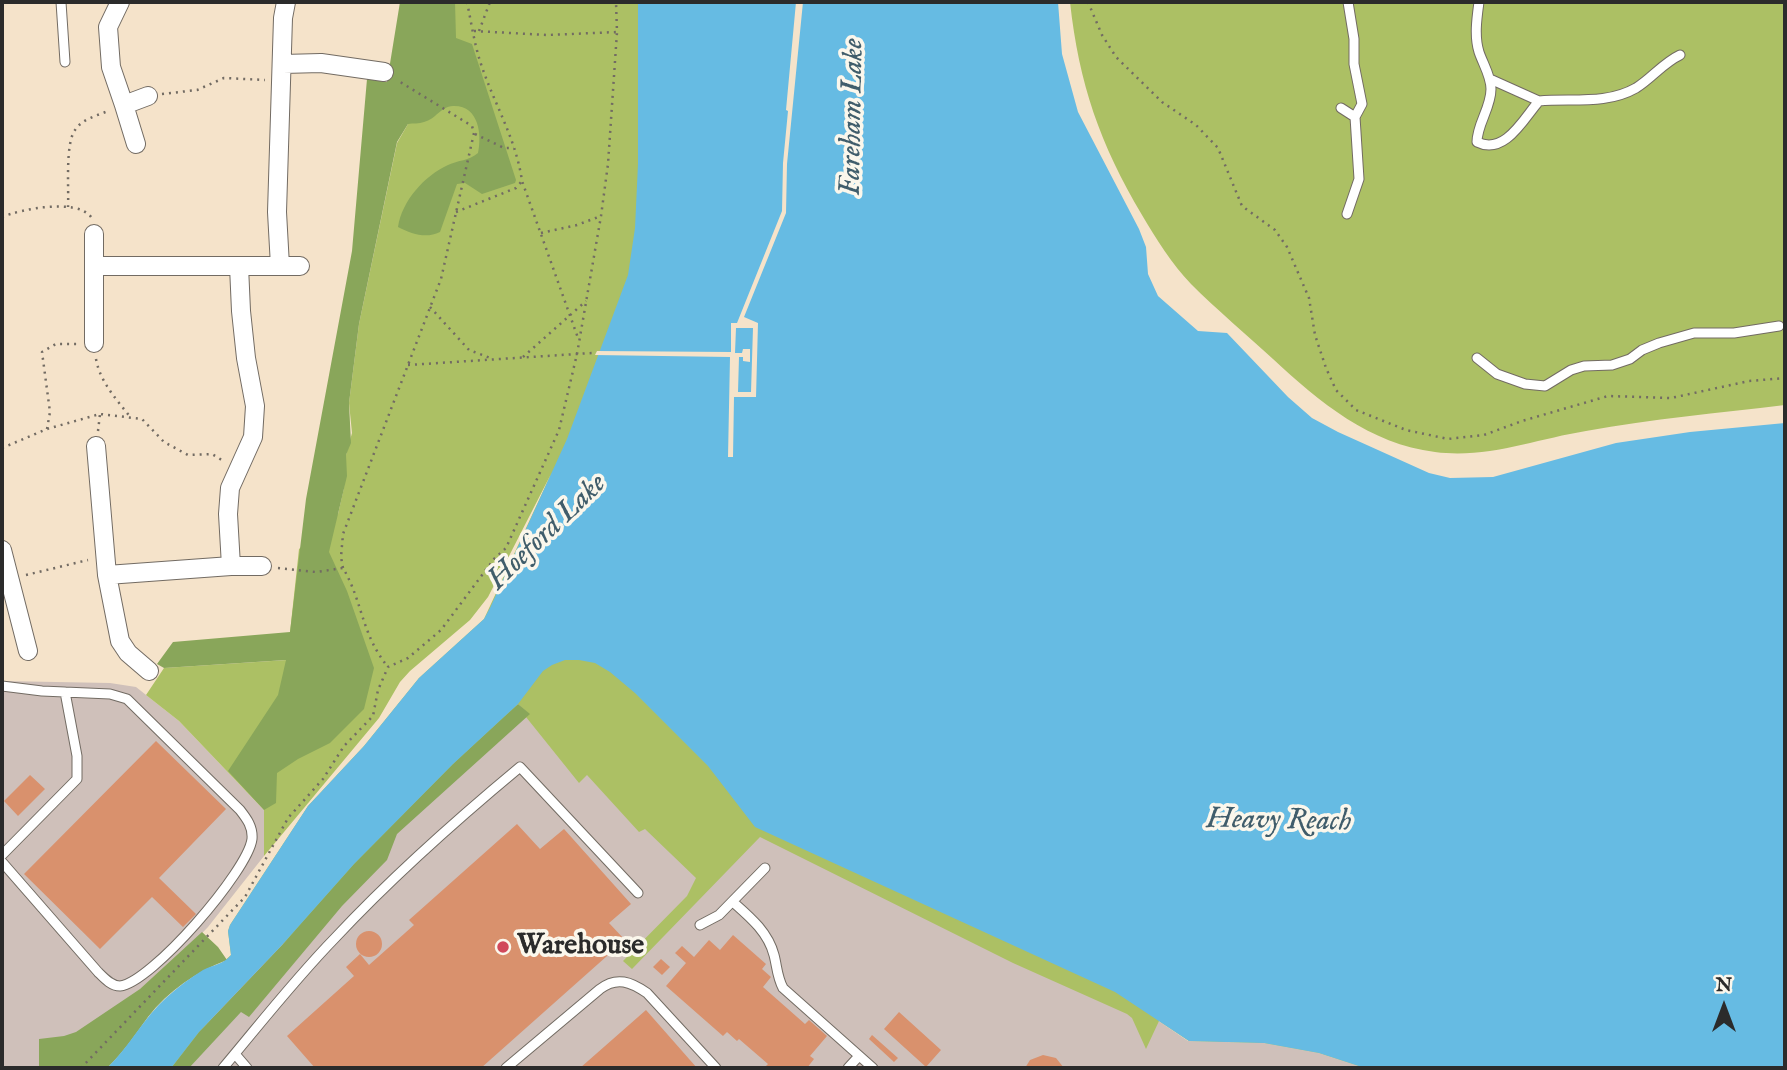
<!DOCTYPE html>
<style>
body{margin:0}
#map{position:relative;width:1787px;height:1070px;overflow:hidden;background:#f5e3ca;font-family:"IM FELL English",serif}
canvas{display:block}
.frame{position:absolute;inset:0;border:4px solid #2b2b2b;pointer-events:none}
.north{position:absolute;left:1689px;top:972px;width:70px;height:70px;-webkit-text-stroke:5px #fbf7ec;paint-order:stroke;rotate:0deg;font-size:19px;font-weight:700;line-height:28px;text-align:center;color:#2b2b2b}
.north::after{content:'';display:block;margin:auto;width:24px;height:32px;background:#2b2b2b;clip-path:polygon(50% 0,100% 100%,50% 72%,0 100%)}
</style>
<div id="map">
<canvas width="1787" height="1070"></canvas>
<div class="frame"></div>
<div class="north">N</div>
</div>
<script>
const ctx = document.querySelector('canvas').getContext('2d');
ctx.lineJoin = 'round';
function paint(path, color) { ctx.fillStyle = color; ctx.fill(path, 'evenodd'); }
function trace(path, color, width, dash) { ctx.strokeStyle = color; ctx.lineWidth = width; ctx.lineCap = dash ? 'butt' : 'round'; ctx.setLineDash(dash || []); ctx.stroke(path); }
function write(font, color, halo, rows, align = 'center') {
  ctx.font = font + ' "IM FELL English",serif'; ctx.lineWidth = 7; ctx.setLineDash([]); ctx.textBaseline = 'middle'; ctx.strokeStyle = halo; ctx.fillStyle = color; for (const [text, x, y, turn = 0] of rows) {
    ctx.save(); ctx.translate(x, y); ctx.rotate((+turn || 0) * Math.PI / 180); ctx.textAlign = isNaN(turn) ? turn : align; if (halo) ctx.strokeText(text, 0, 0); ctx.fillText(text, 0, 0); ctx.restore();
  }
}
const industrial = new Path2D(`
 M2,681L110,683L136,687L179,721L264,810V856L208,927L72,1068H2Z
 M518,704L1116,992L1188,1041L1264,1043L1319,1053L1365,1068H171L216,1012Z`);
const green = new Path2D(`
 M430,2H800L1785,1068H1365L1319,1053L1264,1043L1189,1041L1159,1021L1146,1049L1132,1018L1127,1014L1013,963L760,837L632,969L623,961L687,896L696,878L645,829L639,832L587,775L579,783L526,717L529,714L518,704L216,1012L171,1068H107L231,955L228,931L230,925L308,806L364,746L419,678L484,619L551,474L488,597L470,620L410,671L400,682L379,718L264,856V810L179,721L146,695L164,668L287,660L299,549L338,514L344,488L346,455L352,433L349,403L359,324L397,143L408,124Z
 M1070,2H1785V405C1719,413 1652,419 1586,431C1536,439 1487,459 1435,452C1370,444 1319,402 1273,359C1246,334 1217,310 1191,284C1172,264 1156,239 1142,215C1100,144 1079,84 1070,2Z`);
const forest = new Path2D(`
 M400,2H455L456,38L472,44L516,180L515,183L482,194L465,183L457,184L440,232C426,239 412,234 398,227C402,201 424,176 448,165C458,160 469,161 478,153C482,135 479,105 453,106C440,107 436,119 424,122C419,124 413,123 408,124L397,142L359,324L349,403L351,443L346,455L347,476L329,552L347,591L374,668L364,709L330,743L298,759L277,773L276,803L264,810L228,771L278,695L286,660L164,668L157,664L173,642L290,632L306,499L352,251L367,79L387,82Z
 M518,704L530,714L397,834L387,860L342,906L249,1017L241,1012L189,1068H171L199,1032L282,945L354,864L453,764Z
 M202,932L218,947L227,960C196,972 168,991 148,1017C135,1035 123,1053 107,1068H39V1039L64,1036L76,1032L140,989Z`);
const water = new Path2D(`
 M638,2H1058L1062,54L1078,112L1139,229L1146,247L1148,274L1158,296L1198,331L1227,333L1288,397L1312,418L1338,432L1429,473L1450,478L1493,477L1616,443L1690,432L1785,423V1068H1365L1319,1053L1264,1043L1189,1041L1115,992L755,827L708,766L635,693L610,672L595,663L579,660H565L552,665L543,671L518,704L453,764L354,864L282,945L199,1032L171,1068H107C130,1046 144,1017 167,997C178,987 190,978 203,970C213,965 224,964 231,955L228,931L230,925L308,806L364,746L419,678L484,619L490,608L567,439L628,275L635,228L638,164Z`);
const pier = new Path2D(`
 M796,2H803L787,164L786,213L744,317L758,323L756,397H734L733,457H728L730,357L595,355L597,351L731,352V323H737L782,211L783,163L788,111L786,110ZM736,328H753L751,392H738L739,357H743V361L750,362V349H743L742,353H735Z`);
const building = new Path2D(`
 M156,741L226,809L159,878L196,914L183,927L152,897L100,949L24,874Z
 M30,775L45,789L18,816L4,801Z
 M517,824L540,849L564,829L631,904L609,923L625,940L481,1068H315L287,1036L354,976L346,967L360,954L369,965L414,925L409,920Z
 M356 944a13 13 0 1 1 26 0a13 13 0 1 1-26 0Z
 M733,935L766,964L762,969L771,977L763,987L805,1024L809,1020L827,1036L810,1056L814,1059L807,1068H764L768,1064L739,1039L737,1041L727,1032L723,1036L666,986L686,963L675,953L682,946L694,957L709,940L720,950Z
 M661,959L670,967L662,975L653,967Z
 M646,1010L697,1068H580Z
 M899,1012L941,1050L926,1067L884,1029Z
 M872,1035L898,1058L894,1062L869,1039Z
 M1043,1055L1056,1058L1064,1068H1025L1030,1060Z`);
const path = new Path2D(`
 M467,2C471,21 474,42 480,61C493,102 516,138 522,181L578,338
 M1088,2L1102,35L1116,57L1162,102L1196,125L1218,148L1242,206L1275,230L1287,247L1309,298L1315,335L1326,368L1336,390L1356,410L1406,430L1448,439L1484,435L1522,421L1608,396L1671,398L1749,381L1785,378
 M474,31L548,35L617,32
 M479,31L490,2
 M162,94L197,90L224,78L265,80
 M475,134L504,148H514
 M68,207C69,189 65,144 75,130C82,119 96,116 108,111
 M456,212L516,188L522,181
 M2,217C21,209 77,198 91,217
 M541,233L577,225L601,216
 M430,307L469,350L493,359
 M523,357L586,301
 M96,359C100,382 117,400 131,418
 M408,365L592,353
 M47,429L50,412L42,352L56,344H78
 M98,431L100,414
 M2,448L47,429L100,414L142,419L164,442L188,455L212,454L225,462
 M278,568L316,572L343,568C363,602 361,634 388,667
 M343,568L341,557L343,534L441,279L474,133L472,126L397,80
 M26,575L88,560
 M81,1068L245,897L288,818L323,779L344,746L373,716L378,690L388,667L408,658L441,630L494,559L506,548L559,430L577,354L601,216L608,164L617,32L616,2`);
const service = new Path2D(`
 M61,2L65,62
 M1479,2C1477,17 1474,36 1479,52C1483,64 1491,76 1491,89C1491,108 1477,124 1477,142C1505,156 1524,118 1539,101C1572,98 1606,105 1636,88C1652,78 1663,63 1680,55
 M1490,79L1539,101
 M1341,108L1355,117
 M1347,214L1359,179L1355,117L1362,104L1354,64V39L1348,2
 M1477,358L1497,374L1525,384L1545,386L1571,370L1584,366L1612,365L1630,359L1642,350L1659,343L1694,333H1734L1779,326
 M2,686L42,691L110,694L127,699L240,810C247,819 253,827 252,839C248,871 151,983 120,986C111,986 104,978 98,972L2,862
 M2,855L77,779V756L65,692
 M733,902C750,917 768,932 774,955C777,966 777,977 783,988L873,1068
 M700,925L719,915L765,868
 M235,1054L247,1068
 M223,1068C260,1024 295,979 335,938C392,877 455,821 520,767L638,893
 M506,1068L600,989C617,976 631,982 647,993L716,1068
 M848,1068L859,1056`);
const minor = new Path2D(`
 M120,2L108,27L111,67L124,105
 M283,64L321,63L384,72
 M136,144L124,105L148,96
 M94,234V343
 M95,266H239
 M280,266H300
 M96,446L107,575L231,566L228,514L230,488L253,437L255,406L246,358L241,311L239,266H280L277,212L283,18L286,2
 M2,550L28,651
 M231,566H262
 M107,575L120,641L128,653L149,671`);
const markers = [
 [503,947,7,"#d1495b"]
];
const poiNames = [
 ["Warehouse",517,947]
];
const waterNames = [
 ["Fareham Lake",854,117,-89],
 ["Hoeford Lake",548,533,-44],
 ["Heavy Reach",1279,822,1]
];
paint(industrial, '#cfc0ba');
paint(green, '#acc064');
paint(forest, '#89a65a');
paint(water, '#66bbe3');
paint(pier, '#f5e3ca');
paint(building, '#d9916d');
trace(service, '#726b63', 11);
trace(minor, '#726b63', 20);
trace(path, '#726b63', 2.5, [2, 5]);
trace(service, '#fff', 9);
trace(minor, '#fff', 18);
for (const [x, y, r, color] of markers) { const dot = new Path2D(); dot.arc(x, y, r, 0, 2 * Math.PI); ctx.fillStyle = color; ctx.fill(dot); trace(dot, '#fbf7ec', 2.5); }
write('bold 28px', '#2b2b2b', '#fbf7ec', poiNames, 'left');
write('italic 30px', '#405d6b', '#fbf7ec', waterNames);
</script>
